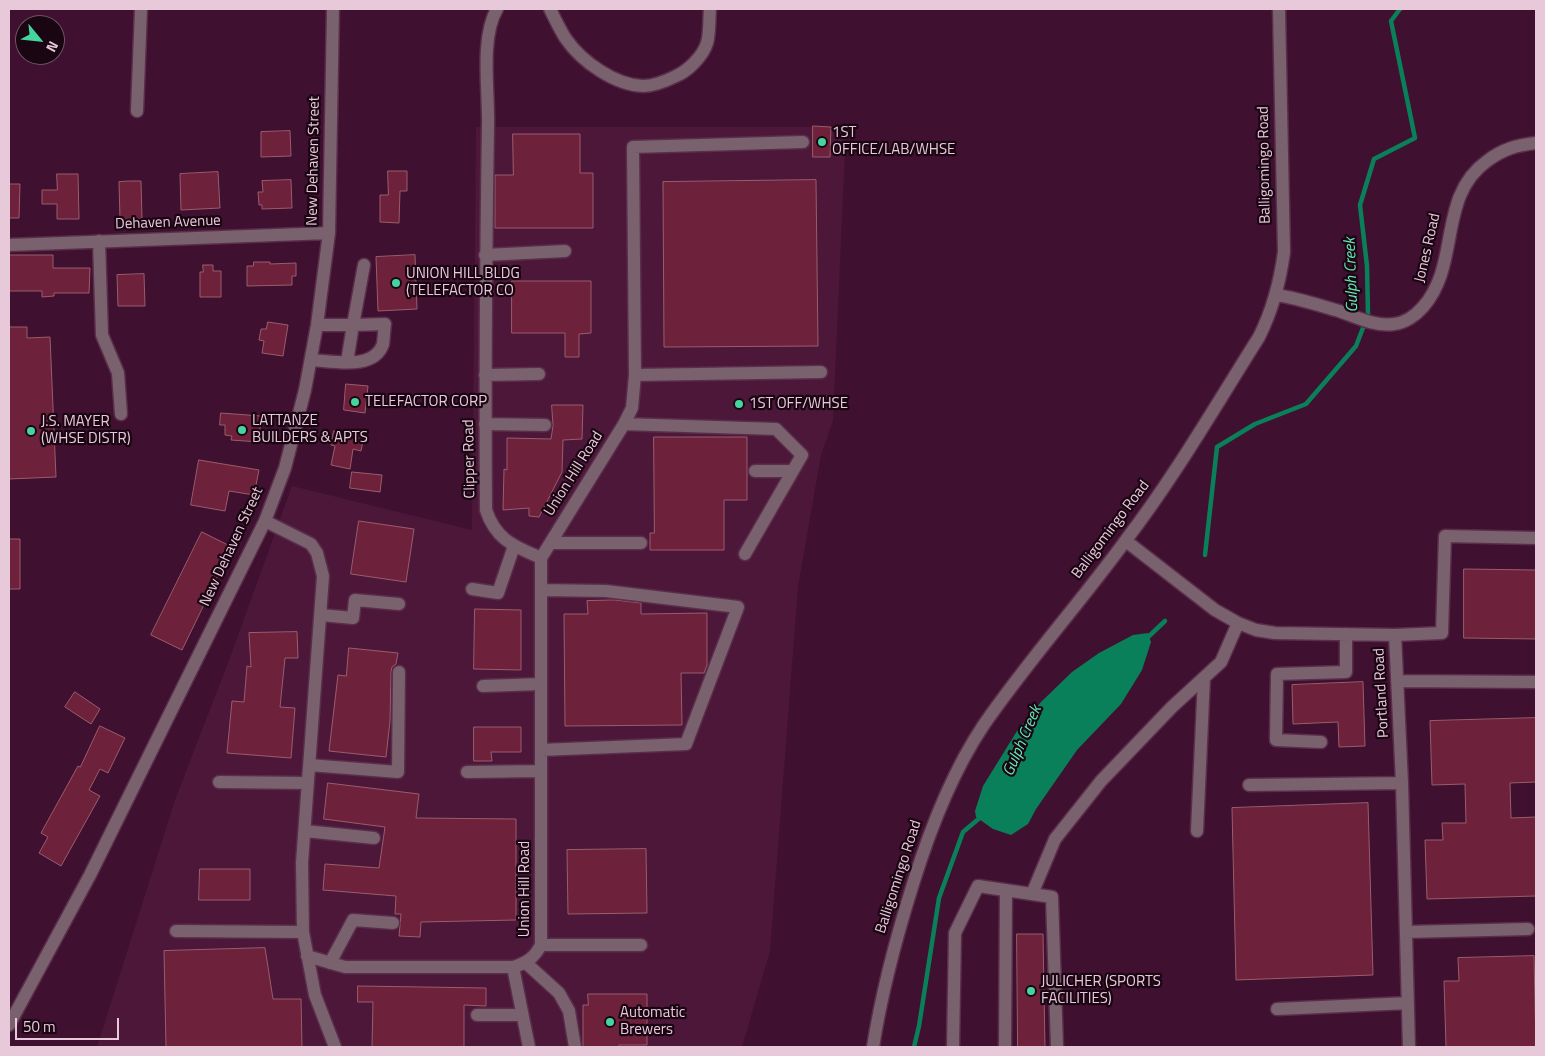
<!DOCTYPE html>
<style>
body{margin:0}
#map{position:relative;width:1545px;height:1056px;overflow:hidden;background:#3f102f;font-family:"Titillium Web",sans-serif}
canvas{display:block}
.frame{position:absolute;inset:0;border:10px solid #e8c9da;pointer-events:none}
.north{position:absolute;left:15px;top:15px;width:50px;height:50px;box-sizing:border-box;background:#1a0613;border:1px solid #6c5463;border-radius:50%;rotate:118deg;font-size:14px;font-weight:700;line-height:20px;text-align:center;color:#e8c9da}
.north::after{content:'';display:block;margin:auto;width:18px;height:22px;background:#46d49e;clip-path:polygon(50% 0,100% 100%,50% 72%,0 100%)}
.scale{position:absolute;left:15px;top:1018px;width:104px;height:22px;box-sizing:border-box;border:2px solid #e8c9da;border-top:0;padding-left:6px;font-size:15px;line-height:18px;white-space:nowrap;color:#e8c9da;-webkit-text-stroke:4px #1a0613;paint-order:stroke}
</style>
<div id="map">
<canvas width="1545" height="1056"></canvas>
<div class="frame"></div>
<div class="north">N</div>
<div class="scale">50 m</div>
</div>
<script>
const ctx = document.querySelector('canvas').getContext('2d');
ctx.lineJoin = 'round';
function paint(path, color) { ctx.fillStyle = color; ctx.fill(path, 'evenodd'); }
function trace(path, color, width, dash) { ctx.strokeStyle = color; ctx.lineWidth = width; ctx.lineCap = dash ? 'butt' : 'round'; ctx.setLineDash(dash || []); ctx.stroke(path); }
function write(font, color, halo, rows, align = 'center') {
  ctx.font = font + ' "Titillium Web",sans-serif'; ctx.lineWidth = 4.5; ctx.setLineDash([]); ctx.textBaseline = 'middle'; ctx.strokeStyle = halo; ctx.fillStyle = color; for (const [text, x, y, turn = 0] of rows) {
    ctx.save(); ctx.translate(x, y); ctx.rotate((+turn || 0) * Math.PI / 180); ctx.textAlign = isNaN(turn) ? turn : align; if (halo) ctx.strokeText(text, 0, 0); ctx.fillText(text, 0, 0); ctx.restore();
  }
}
const built = new Path2D(`
 M476,127H846L833,421L821,455L798,587L770,951L742,1047H97L175,800L231,655L292,486L472,530Z`);
const water = new Path2D(`
 M1148,633L1151,642L1142,670L1121,704L1077,750L1036,809L1028,824L1011,835L993,829L976,817L975,811L983,786L1017,731L1041,702L1072,672L1099,653L1133,635Z`);
const stream = new Path2D(`
 M1205,555L1217,447L1255,424L1306,404L1356,346L1368,315L1367,266L1360,205L1374,159L1415,138L1391,21L1400,9
 M1146,639L1165,621
 M914,1047L919,1026L939,898L963,832L982,816`);
const building = new Path2D(`
 M813,126L831,127L830,157H813Z
 M290,131L291,156L261,157V132Z
 M513,134H580V173H593V228H495V175H513Z
 M388,171H407V191H400L399,223L380,222V195H388Z
 M218,172L220,208L181,210L180,174Z
 M57,174H78L79,219H57V204H42V190H57Z
 M291,180L292,208L262,209V205H259L258,192H263L262,181Z
 M816,180L818,346L664,347L663,182Z
 M130,181H141L142,219H120L119,182Z
 M9,184H20L19,218H9Z
 M9,255H53V268H90L89,293H54V296L42,297V291H9Z
 M415,255L417,309L378,311L376,257Z
 M254,262H270V264L296,263V276H292V285L247,286V266H253Z
 M203,265H213V271H221V297H200V272H203Z
 M144,274L145,306H118L117,275Z
 M512,281H591V333L579,334V357H565V333H512Z
 M268,322L288,325L283,356L262,353L264,341L259,340L261,329H266Z
 M9,327H27V338L50,337L56,477L9,479Z
 M346,384L368,386L365,413L344,410Z
 M552,405H583L582,439L563,440L562,472L539,517L529,516V508L503,510L504,469L507,470V438L551,439L553,426Z
 M221,413L261,416L259,442L231,440L232,436L225,435V425H220Z
 M334,431L364,436L361,451L353,449L350,469L331,465L335,446L331,445Z
 M654,437H747V500H724V550H650V533H654Z
 M199,460L259,470L254,495L229,491L225,511L191,505Z
 M352,472L382,475L380,492L350,488Z
 M359,521L414,529L406,582L351,574Z
 M202,532L232,547L182,650L151,635Z
 M9,539H20V589H9Z
 M1464,569L1536,570V639L1464,638Z
 M615,600L641,603V614L707,613V665L704,673H681L682,725L565,726L564,614H588L587,601Z
 M475,609L521,610V670L474,669Z
 M297,632L298,658H285L280,707L295,708L291,758L227,753L232,701L244,702L247,666L251,667L249,633Z
 M349,648L398,653L396,664L392,667L391,672L390,721L386,757L329,751L338,675L346,676Z
 M1363,682L1365,746L1339,747L1338,722L1293,724L1292,685Z
 M75,692L100,709L91,724L65,707Z
 M1536,718V782L1510,783L1511,818L1536,817V896L1427,899L1425,840H1443L1442,823H1466L1465,784L1432,785L1430,721Z
 M100,726L125,738L108,773L100,769L89,790L100,796L61,866L39,853L48,837L41,833L78,766L80,767Z
 M474,727H521V752H491L492,761H474Z
 M328,783L419,794L416,818L516,819V920L421,922L420,937L399,936L401,914H395L396,896L323,890L325,864L379,868L385,827L324,819Z
 M1368,803L1373,975L1236,980L1232,808Z
 M646,849L647,913L568,914L567,850Z
 M200,869H250V900H199Z
 M1017,934H1043L1045,1047H1018Z
 M265,948L273,999H301L302,1047H166L164,951Z
 M1534,956L1536,1047H1446L1444,981H1459L1458,958Z
 M358,986L486,988V1006L464,1005V1047H372L373,1002H358Z
 M588,994H647V1045H619V1047H583V1005H588Z`);
const minor = new Path2D(`
 M497,9C480,38 489,92 488,125C486,253 485,381 486,510C496,540 514,546 541,558
 M550,9C555,19 560,30 566,39C582,62 615,85 643,86C654,86 666,81 676,76C688,71 703,56 707,43C710,33 709,19 710,9
 M137,111L141,9
 M99,241L102,335L118,373L121,414
 M9,245L329,233
 M485,255L565,251
 M1276,295C1298,298 1318,305 1339,311C1356,317 1376,327 1394,324C1405,323 1416,315 1423,307C1461,264 1437,197 1487,161C1503,149 1517,145 1536,143
 M317,325H353L364,265
 M311,360C332,361 374,371 383,344C384,337 384,330 385,324L353,325L347,362
 M485,375L539,374
 M635,375L821,372
 M485,424L545,425
 M624,424L776,429L802,455L745,554
 M755,471H792
 M265,521L311,544L317,553L323,576L302,863L303,932L315,995L335,1047
 M1126,541L1215,610L1238,623L1256,630L1275,633L1395,635L1402,783L1409,1047
 M551,543H641
 M472,589L498,593L514,546
 M321,615L353,618L355,600L399,604
 M1395,635L1442,633L1445,536L1536,538
 M1397,681L1536,682
 M483,686L541,684
 M1321,742L1276,740L1277,674L1346,672V634
 M541,750L686,744L738,607L606,591L541,590
 M309,765L398,772L399,672
 M467,772L541,771
 M219,782L308,783
 M1249,785L1402,783
 M305,831L374,838
 M1197,831L1204,678
 M1032,894L1055,839L1101,781L1172,707L1221,662L1238,623
 M176,931L303,932
 M1406,932L1528,929
 M541,945H641
 M307,956L345,967H513C527,963 534,958 541,945V558L624,424L632,408L635,375L633,147L803,142
 M330,963L353,920L393,923
 M526,963L559,993L569,1011L575,1047
 M513,967L529,1047
 M1277,1009L1408,1003
 M477,1015H522
 M9,1025L90,875L265,521L285,468L305,390L317,325L329,233L333,9
 M873,1047C882,990 896,938 913,884C930,829 951,774 983,726C1027,662 1080,603 1126,540C1175,476 1216,405 1259,337C1273,309 1280,282 1284,252L1279,9
 M953,1047L955,933L978,886L1052,897L1057,1047
 M1005,1047L1006,890`);
const markers = [
 [822,142,5,"#46d49e"],
 [396,283,5,"#46d49e"],
 [355,402,5,"#46d49e"],
 [739,404,5,"#46d49e"],
 [242,430,5,"#46d49e"],
 [31,431,5,"#46d49e"],
 [1031,991,5,"#46d49e"],
 [610,1022,5,"#46d49e"]
];
const poiNames = [
 ["1ST",832,133],
 ["OFFICE/LAB/WHSE",832,150],
 ["UNION HILL BLDG",406,274],
 ["(TELEFACTOR CO",406,291],
 ["TELEFACTOR CORP",365,402],
 ["1ST OFF/WHSE",749,404],
 ["LATTANZE",252,421],
 ["BUILDERS & APTS",252,438],
 ["J.S. MAYER",41,422],
 ["(WHSE DISTR)",41,439],
 ["JULICHER (SPORTS",1041,982],
 ["FACILITIES)",1041,999],
 ["Automatic",620,1013],
 ["Brewers",620,1030]
];
const streetNames = [
 ["New Dehaven Street",314,161,-89],
 ["Balligomingo Road",1265,165,-91],
 ["Dehaven Avenue",168,223,-2],
 ["Jones Road",1428,248,-77],
 ["Clipper Road",470,459,-91],
 ["Union Hill Road",574,474,-58],
 ["Balligomingo Road",1111,530,-53],
 ["New Dehaven Street",232,547,-65],
 ["Portland Road",1382,693,-93],
 ["Balligomingo Road",899,877,-72],
 ["Union Hill Road",525,889,-90]
];
const waterNames = [
 ["Gulph Creek",1352,275,-92],
 ["Gulph Creek",1023,741,-67]
];
paint(built, '#4d173a');
paint(water, '#09805a');
trace(stream, '#09805a', 4.5);
paint(building, '#6e213a');
trace(building, '#9a5d6c', 1);
trace(minor, '#5a2e4a', 15);
trace(minor, '#79616e', 12);
for (const [x, y, r, color] of markers) { const dot = new Path2D(); dot.arc(x, y, r, 0, 2 * Math.PI); ctx.fillStyle = color; ctx.fill(dot); trace(dot, '#1a0613', 2); }
write('15px', '#e8c9da', '#1a0613', poiNames, 'left');
write('15px', '#e8c9da', '#1a0613', streetNames);
write('italic 16px', '#64e9b4', '#1a0613', waterNames);
</script>
